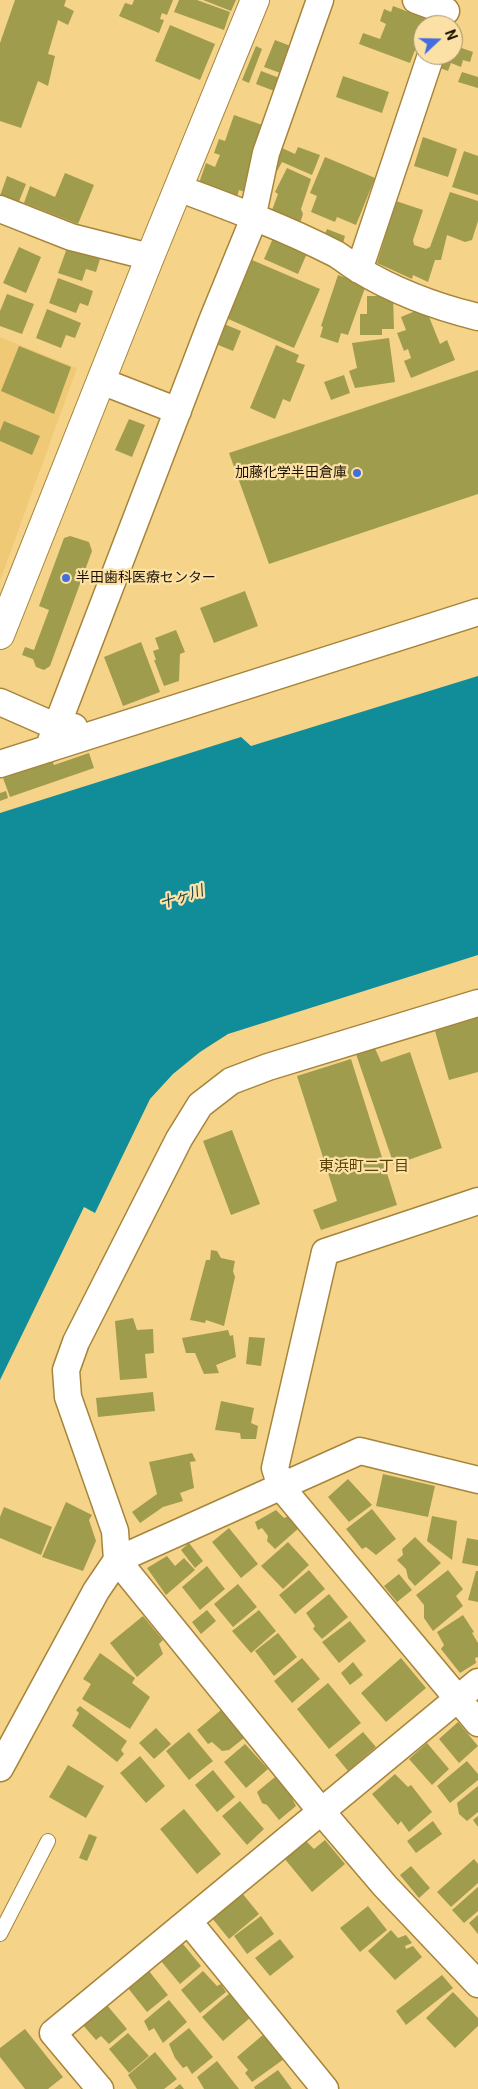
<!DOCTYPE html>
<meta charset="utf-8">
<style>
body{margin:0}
#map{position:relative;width:478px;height:2089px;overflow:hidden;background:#f5d388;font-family:Roboto,sans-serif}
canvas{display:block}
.north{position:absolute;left:413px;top:15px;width:50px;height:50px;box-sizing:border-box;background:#fce1a6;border:1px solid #a38f64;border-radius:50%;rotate:69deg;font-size:14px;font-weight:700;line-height:20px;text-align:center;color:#1d1300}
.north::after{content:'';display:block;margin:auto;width:18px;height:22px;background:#436edf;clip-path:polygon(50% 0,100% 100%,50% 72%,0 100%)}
</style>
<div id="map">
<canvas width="478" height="2089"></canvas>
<div class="north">N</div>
</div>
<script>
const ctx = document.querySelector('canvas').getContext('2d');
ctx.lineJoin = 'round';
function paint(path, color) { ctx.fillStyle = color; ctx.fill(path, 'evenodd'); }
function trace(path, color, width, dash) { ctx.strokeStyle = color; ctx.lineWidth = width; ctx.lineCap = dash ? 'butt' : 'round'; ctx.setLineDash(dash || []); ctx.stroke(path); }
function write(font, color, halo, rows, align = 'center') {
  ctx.font = font + ' Roboto,"Noto Sans JP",sans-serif'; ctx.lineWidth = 4.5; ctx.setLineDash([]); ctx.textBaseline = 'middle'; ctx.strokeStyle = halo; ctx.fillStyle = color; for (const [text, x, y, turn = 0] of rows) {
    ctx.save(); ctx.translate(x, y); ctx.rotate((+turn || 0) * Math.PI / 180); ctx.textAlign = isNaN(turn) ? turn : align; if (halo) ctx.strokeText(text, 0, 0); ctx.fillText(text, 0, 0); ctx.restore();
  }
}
const built = new Path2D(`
 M0,337L77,368L0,581Z`);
const water = new Path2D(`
 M478,676V955L228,1034L200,1052L173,1074L150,1099L95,1213L84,1207L0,1380V813L241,737L251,746Z`);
const building = new Path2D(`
 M15,0H66L64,6L74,11L68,25L58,20L48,54L55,56L48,86L38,81L21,128L0,121V43Z
 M134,0H173L167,15L162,13L160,19L164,20L159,33L119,16L125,3L132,5Z
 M179,0H197L230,12L224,30L174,12Z
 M203,0H236L231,11Z
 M393,6L427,19L410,63L359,44L363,33L380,39L386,24L380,21L384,9L391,12Z
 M170,25L215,44L200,80L155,61Z
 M275,40L293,47L283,74L264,67Z
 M453,45L473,52L470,62L463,60L461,67L451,63L448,71L440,68L445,55H453Z
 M256,46L262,49L249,83L242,80Z
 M261,71L282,79L277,92L256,84Z
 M462,72L478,77V88L458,82Z
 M343,76L389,92L382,113L336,97Z
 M234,115L268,127L245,192L239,190L237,197L199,183L206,163L215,167L220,155L214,153L219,139L225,141Z
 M423,137L457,149L448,177L414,166Z
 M298,147L320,155L312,175L282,162L276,173L272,172L276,154L282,148L295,154Z
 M464,151L478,156V195L452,187Z
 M325,157L375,178L356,225L337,217L335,222L311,212L317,196L310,193Z
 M287,168L311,179L301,209L303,214L300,223L272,210L278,194L275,192Z
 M65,173L94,185L78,224L24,203L30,186L55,197Z
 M7,176L26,184L18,204L0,196Z
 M450,192L478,201V221L472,240L465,242L447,235L441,260H435L428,282L413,275L412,279L377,263L396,201L423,210L413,240L414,245L426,249L430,247Z
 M327,229L345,236L343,243L324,236Z
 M274,236L308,251L298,274L264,259Z
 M19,247L41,257L26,293L3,283Z
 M67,248L100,259L96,272L86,269L82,281L58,273Z
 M252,260L320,289L294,348L226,318Z
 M338,275L366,285L348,335L341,333L338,343L320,337L323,327L321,326Z
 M58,278L93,291L88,306L80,303L76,313L49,303Z
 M7,294L34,304L22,334L0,326V311Z
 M367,296H393L394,329H382V335H360V314H367Z
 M425,307L440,344L447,340L455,360L411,378L404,361L411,358L408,349L404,351L397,333L406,330L401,317Z
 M47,309L81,323L75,338L66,335L61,348L36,338Z
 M224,324L241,331L233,351L216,344Z
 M389,338L395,382L355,388L349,371L357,368L352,343Z
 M276,345L299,355L296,362L305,365L290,402L283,399L275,419L250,408Z
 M19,346L71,367L54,414L1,391Z
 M478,370V494L269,564L229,453Z
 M344,375L350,393L331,400L324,382Z
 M129,419L145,425L132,457L115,450Z
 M4,421L40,436L32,455L0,441V431Z
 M70,536L89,542L92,551L50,666L44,670L36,667L33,659L22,655L25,647L34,650L49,610L39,606L64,538Z
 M245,591L258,626L214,643L200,608Z
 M176,630L185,652L180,654L179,681L164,686L154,660H156L153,651L159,649L155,638Z
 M141,642L160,692L123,706L104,657Z
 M89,753L94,768L10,797L3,778L52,761L54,765Z
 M6,791L8,798L0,801V793Z
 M478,1018V1072L449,1080L435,1031Z
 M374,1046L381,1062L410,1052L442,1148L394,1165L356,1054Z
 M351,1059L397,1205L321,1230L313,1210L337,1201L297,1076Z
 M232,1130L260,1204L231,1215L203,1141Z
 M211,1250L217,1251L221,1258L235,1261L233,1271L235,1277L224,1326L206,1320L205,1323L190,1320L206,1260H210Z
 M133,1318L137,1330L153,1329L154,1353L145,1354L147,1378L120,1380L115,1321Z
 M228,1330L230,1336L233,1335L236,1357L216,1365L219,1373L204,1374L195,1353H186L182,1338Z
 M249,1337L265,1338L261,1366L246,1364Z
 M153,1392L155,1411L98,1417L96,1398Z
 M221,1401L254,1408L251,1423L258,1426L256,1439H241L240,1433L215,1430Z
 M192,1453L196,1461L190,1462L194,1488L180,1493L183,1501L163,1507L140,1523L132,1512L157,1494L149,1462Z
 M383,1474L435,1486L428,1517L376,1506Z
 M348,1479L372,1505L349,1522L328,1497Z
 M66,1502L92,1515L89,1520L96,1541L83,1571L42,1557Z
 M4,1507L52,1527L41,1555L0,1538V1517Z
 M372,1509L396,1539L376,1555L366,1547L362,1549L346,1529Z
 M276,1510L284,1518L289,1516L299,1528L275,1549L267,1541L268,1536L262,1528L258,1530L255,1522Z
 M432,1516L457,1521L452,1560L427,1541Z
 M229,1528L258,1564L241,1578L212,1542Z
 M415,1537L441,1563L415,1586L408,1578L406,1569L397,1560L403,1555L402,1549Z
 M467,1538L478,1540V1566L462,1563Z
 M288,1542L309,1565L283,1589L261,1566Z
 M189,1543L203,1561L195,1568L181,1550Z
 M167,1556L175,1566L184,1558L195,1570L166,1595L147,1568Z
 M207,1566L225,1589L200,1610L182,1587Z
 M309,1570L325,1589L295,1614L279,1595Z
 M448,1570L463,1589L456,1596L463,1606L433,1631L424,1618V1605L416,1595Z
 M476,1571H478V1602L468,1600Z
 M399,1574L412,1590L397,1602L384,1586Z
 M238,1584L257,1607L233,1627L214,1604Z
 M329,1594L348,1617L322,1639L313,1629L315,1626L306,1613Z
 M207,1610L216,1621L201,1634L192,1622Z
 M259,1610L276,1631L251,1653L232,1631Z
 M463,1615L474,1632L472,1633L478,1643V1657L475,1658L476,1663L460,1673L441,1649L444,1645L437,1632Z
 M143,1616L163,1640L159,1644L163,1654L137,1677L110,1643Z
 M350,1621L366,1641L339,1663L322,1642Z
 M278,1633L297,1657L274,1676L255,1651Z
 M100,1653L135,1678L132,1683L150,1697L130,1729L82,1699L91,1684L83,1679Z
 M302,1658L320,1679L292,1703L274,1681Z
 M401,1658L426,1688L386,1722L361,1693Z
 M353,1662L363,1675L350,1685L341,1673Z
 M328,1683L361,1723L329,1749L297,1709Z
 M80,1706L127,1741L121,1750L124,1754L117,1762L72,1726L79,1713L76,1710Z
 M221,1710L244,1738L229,1750L222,1751L212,1742L208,1744L197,1730Z
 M458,1722L478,1746L459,1763L439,1739Z
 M156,1728L171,1744L154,1759L139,1743Z
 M189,1732L213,1761L189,1780L166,1751Z
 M363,1732L376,1747L348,1771L335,1755Z
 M427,1743L449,1769L432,1785L409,1759Z
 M245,1744L268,1769L246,1788L224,1762Z
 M140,1756L165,1786L146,1803L120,1773Z
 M467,1761L478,1774V1780L450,1803L437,1786Z
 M68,1765L104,1786L86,1818L49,1797Z
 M213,1770L235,1797L217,1812L195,1785Z
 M395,1774L408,1787L411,1785L432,1812L409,1832L401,1821L398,1825L372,1794Z
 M275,1777L289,1792L296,1806L279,1820L267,1805L262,1803L257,1792Z
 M478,1786V1812L467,1821L459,1814L457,1803Z
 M240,1801L264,1829L247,1845L222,1816Z
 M184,1809L221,1854L197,1874L160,1829Z
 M478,1816V1827L473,1820Z
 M433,1821L442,1834L416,1853L407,1841Z
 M89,1834L97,1837L87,1861L79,1858Z
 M305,1840L314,1849L325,1840L345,1864L312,1892L284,1858Z
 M474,1859L478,1864V1883L451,1907L437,1892Z
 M411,1866L430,1888L419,1898L400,1875Z
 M478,1887V1911L464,1923L452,1910Z
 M242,1893L259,1914L229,1939L212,1918Z
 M368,1906L387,1930L360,1952L340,1928Z
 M478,1915V1934L469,1923Z
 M261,1916L274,1934L247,1954L234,1936Z
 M391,1930L398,1938L406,1935L412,1943L405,1946L406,1949L413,1946L422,1957L395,1980L368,1951Z
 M280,1939L294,1957L270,1976L255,1958Z
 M183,1944L201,1966L180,1984L161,1961Z
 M149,1971L168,1995L147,2012L128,1988Z
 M203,1971L217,1986L221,1984L226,1992L200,2013L181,1990Z
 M442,1975L453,1988L406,2025L396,2011Z
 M453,1992L478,2018V2026L455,2048L426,2018Z
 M230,1993L251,2017L223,2041L202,2017Z
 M169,2000L187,2022L163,2043L154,2028L149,2031L144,2021Z
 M106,2004L127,2029L109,2044L101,2036L96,2040L82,2024Z
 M189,2028L213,2057L192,2074L187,2066L183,2068L175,2058L169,2044Z
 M25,2029L63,2077L48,2089H25L0,2057V2048Z
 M128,2033L149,2056L129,2073L109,2049Z
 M264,2034L284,2059L252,2082L245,2073L248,2070L237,2057Z
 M155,2052L177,2079L164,2089H137L128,2075Z
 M217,2061L239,2089H204L197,2077Z
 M278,2070L292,2089H255L254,2087Z
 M180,2084L184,2089H174Z`);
const service = new Path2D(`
 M0,1934L48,1841`);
const minor = new Path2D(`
 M416,0L446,11
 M178,188C232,208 285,228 336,254C344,259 351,265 358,269C394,291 437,307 478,317
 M0,209L71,237L150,257
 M359,270L431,55
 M101,381L178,411
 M0,702L57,727H74
 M48,749L212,321L250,228L266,153L320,0
 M0,764L478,612
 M478,1003L268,1067L231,1081L200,1105L179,1139L76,1342L66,1370L68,1397L115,1531L117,1560L321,1811L385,1886L478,1984
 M478,1201L325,1252L275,1468L281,1487L478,1723
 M0,1768L96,1591L117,1560L360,1451L478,1480
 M189,1922L325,2089
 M100,2089L53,2033L478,1682`);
const tertiary = new Path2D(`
 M0,635L150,257L255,0`);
const markers = [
 [357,473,5,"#436edf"],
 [66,578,5,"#436edf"]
];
const poiNames = [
 ["加藤化学半田倉庫",347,473],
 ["半田歯科医療センター",76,578,"left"]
];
const waterNames = [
 ["十ヶ川",182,898,-18]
];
const neighbourhoodNames = [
 ["東浜町二丁目",364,1167]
];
paint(built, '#efc976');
paint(water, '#118d99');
paint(building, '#a09c4d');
trace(service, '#a6853b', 16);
trace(minor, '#a6853b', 29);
trace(tertiary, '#a6853b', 30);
trace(service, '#fff', 14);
trace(minor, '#fff', 26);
trace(tertiary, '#fff', 28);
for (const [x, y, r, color] of markers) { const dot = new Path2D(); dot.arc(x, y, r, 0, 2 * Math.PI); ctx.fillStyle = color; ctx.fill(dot); trace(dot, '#fce1a6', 2); }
write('14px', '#1d1300', '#fce1a6', poiNames, 'right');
write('italic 15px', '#0d3f44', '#fce1a6', waterNames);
write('15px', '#594100', '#fce1a6', neighbourhoodNames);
</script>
